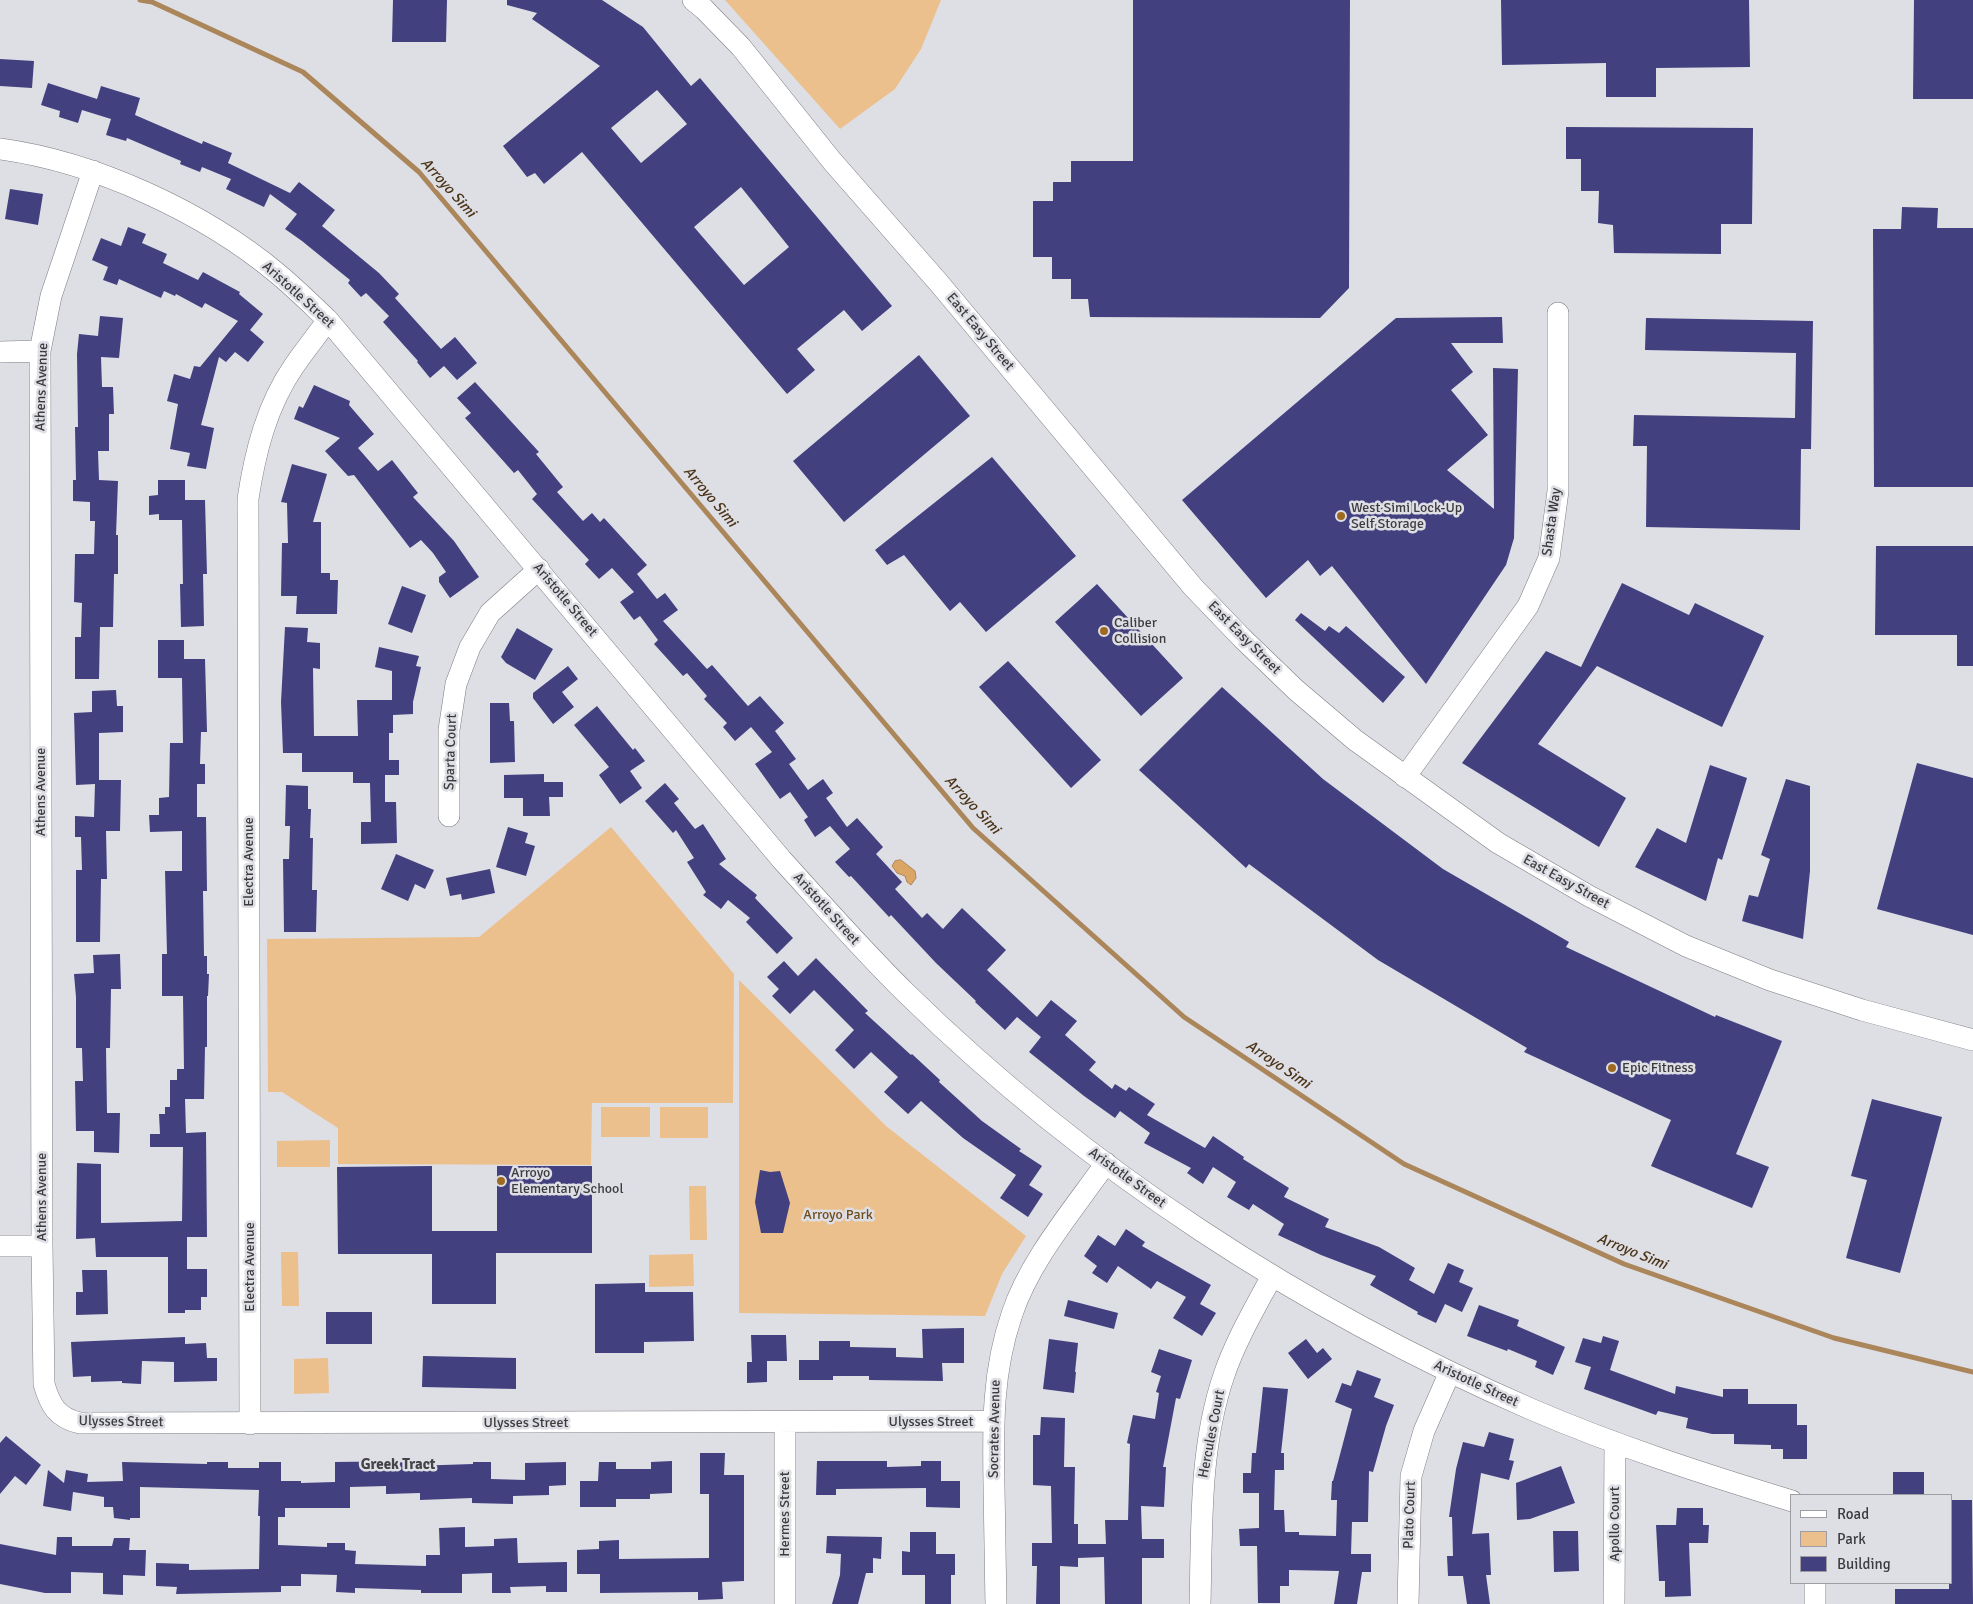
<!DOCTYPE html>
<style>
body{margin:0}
#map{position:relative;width:1973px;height:1604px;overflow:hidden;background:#dedee5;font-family:Signika,sans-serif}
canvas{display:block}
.legend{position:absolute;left:1790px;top:1494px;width:162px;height:90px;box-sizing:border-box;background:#dedee5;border:1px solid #9d9da3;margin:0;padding:6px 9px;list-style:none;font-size:15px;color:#3c3c3f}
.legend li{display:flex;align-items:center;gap:10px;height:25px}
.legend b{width:25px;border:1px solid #9d9da3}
</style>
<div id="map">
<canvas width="1973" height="1604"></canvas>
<ul class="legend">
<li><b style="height:6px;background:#fff"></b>Road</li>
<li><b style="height:14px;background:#ebc08d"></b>Park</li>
<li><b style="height:14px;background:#42407f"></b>Building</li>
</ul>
</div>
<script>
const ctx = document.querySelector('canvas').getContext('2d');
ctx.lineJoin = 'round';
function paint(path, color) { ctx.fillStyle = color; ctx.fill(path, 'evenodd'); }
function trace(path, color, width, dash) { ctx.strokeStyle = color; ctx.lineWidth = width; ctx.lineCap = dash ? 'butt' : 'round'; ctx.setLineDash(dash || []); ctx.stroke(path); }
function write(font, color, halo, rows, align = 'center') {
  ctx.font = font + ' Signika,sans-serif'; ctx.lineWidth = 5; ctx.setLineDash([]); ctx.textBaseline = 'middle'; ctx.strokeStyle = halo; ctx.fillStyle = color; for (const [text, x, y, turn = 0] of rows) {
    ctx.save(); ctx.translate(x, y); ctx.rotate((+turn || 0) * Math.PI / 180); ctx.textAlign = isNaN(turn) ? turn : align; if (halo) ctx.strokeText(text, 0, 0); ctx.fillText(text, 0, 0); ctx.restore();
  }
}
const green = new Path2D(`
 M725,0H941L921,49L895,89L840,129Z
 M611,827L734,974L733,1103H592L591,1165L338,1164V1128L282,1092H268L267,939L479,937Z
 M739,980L886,1126L1026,1236L1002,1274L985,1316L739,1313Z
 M601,1107H650V1137H601Z
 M660,1107H708V1138H660Z
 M330,1140V1167H277V1141Z
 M689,1186H706L707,1240H690Z
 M281,1252H298L299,1306H282Z
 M693,1254L694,1286L649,1287V1255Z
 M328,1358L329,1393L294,1394V1359Z`);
const water = new Path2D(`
 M901,860L915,871L916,878L911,885L907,882L905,876L897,873L892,866L895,861Z`);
const stream = new Path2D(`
 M140,0L152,2L303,72L419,172L973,828L1184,1017L1404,1164L1624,1264L1834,1338L1973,1372`);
const building = new Path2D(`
 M393,0H447L446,42H392Z
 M507,0H602L643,27L691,86L700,78L892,306L862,331L844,310L797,349L815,370L787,394L582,152L544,184L535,173L527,177L503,146L600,66L532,19L537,13L507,5ZM657,90L687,124L641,163L611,128ZM741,187L789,247L744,285L694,227Z
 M1133,0H1350L1349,288L1320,318L1090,317L1088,299H1071V279H1052V257H1033V201H1053V182H1071V161H1133Z
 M1501,0H1749L1750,67L1656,68V97H1606V63L1502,65Z
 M1914,0H1973V99H1913Z
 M0,59L34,61L32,88L0,86Z
 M48,83L97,99L101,86L140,98L135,115L202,144L203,141L232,153L228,163L290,193L299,182L335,210L322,226L379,273L399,294L395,298L441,349L455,337L477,363L457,380L444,366L430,378L417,362L418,361L383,322L389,316L366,293L361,297L348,283L350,280L302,241L285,229L297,214L270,194L264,207L226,189L231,179L202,167L200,172L180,164L181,161L127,138L126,141L106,135L111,119L82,110L78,123L59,117L60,111L41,105Z
 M1566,127L1753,128L1752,224H1721V254L1614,253L1613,225L1598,223L1599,191H1581V159H1566Z
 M10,189L43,194L38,225L5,219Z
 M1902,207L1938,208L1937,228H1973V487H1874L1873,229H1901Z
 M128,227L146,234L142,243L167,254L163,263L198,280L203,272L240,292L239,294L263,314L250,330L264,342L248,362L235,352L226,362L219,357L201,425L214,428L206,469L187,466L190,453L170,449L178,404L167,401L174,374L190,379L194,366L200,367L238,321L205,303L202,308L176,294L175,296L164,291L161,298L119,279L117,285L103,280L108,267L92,260L101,238L121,246Z
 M100,316L123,318L119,358L101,357L102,387H113L114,414H109V451H98L99,480L118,481L116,535H118V574H114L113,627H100L99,679H75V637H81L82,603L74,602L75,554H94L95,521H90V502L73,501V480H76L75,427H78L77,354L79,334L98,336Z
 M1502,317L1503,343H1451L1473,372L1451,390L1488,435L1447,470L1494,509L1493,368L1518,369L1514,538L1506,565L1426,684L1332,566L1320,576L1308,560L1266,598L1182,500L1396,318Z
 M1646,318L1813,321L1811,449H1801L1800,530L1646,527L1647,446H1633L1634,415L1795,418L1796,353L1645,350Z
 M919,355L970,416L844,522L793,461Z
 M475,382L539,452L536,454L563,487L557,492L583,521L592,513L600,522L604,518L647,565L637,574L657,599L665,593L678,610L663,621L707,669L712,665L748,706L760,696L784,723L775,731L796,759L789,764L808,790L823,779L833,793L826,798L847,827L857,818L883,847L876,854L902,882L895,889L922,918L927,913L943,929L962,908L1006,950L987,970L1037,1017L1051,1000L1077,1021L1065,1035L1096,1062L1089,1070L1112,1089L1115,1084L1126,1091L1129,1087L1155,1104L1147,1115L1205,1148L1213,1136L1244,1157L1243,1159L1289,1188L1284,1197L1329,1219L1325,1227L1379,1247L1415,1268L1409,1280L1434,1294L1448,1263L1464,1270L1459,1282L1473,1288L1462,1312L1445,1304L1436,1323L1417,1314L1418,1312L1370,1285L1376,1276L1321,1255L1278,1235L1284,1224L1253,1204L1249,1210L1227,1197L1236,1182L1213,1167L1203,1184L1187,1173L1191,1168L1144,1143L1150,1133L1120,1111L1115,1118L1084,1096L1029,1052L1041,1037L1017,1017L1005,1030L975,1002L976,1001L936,963L891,915L889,917L851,876L849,877L835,862L850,849L830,826L815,837L804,820L808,817L790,792L780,799L755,764L772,752L751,727L735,741L723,727L727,723L704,699L707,696L687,673L683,676L654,644L658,640L640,616L634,620L620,602L634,592L612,568L599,579L585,564L589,560L532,499L537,494L518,470L514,473L465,418L471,413L457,398Z
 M314,385L350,401L349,405L374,434L358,448L378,471L392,460L418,493L413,497L454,541L479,577L450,598L439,582V577L446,572L433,553L421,540L410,548L354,475L348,476L325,451L340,438L294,419L299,406L303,408Z
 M992,457L1076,556L986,632L960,602L950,611L904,555L887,565L875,550Z
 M292,464L327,474L313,522H321V573H330V580H338L337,614H296L297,596H281L282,543H288L287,503L281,502Z
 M158,480H185V500H205L207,574H203L204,626L181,627L180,584H183L182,520H159V514L149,515V496L158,495Z
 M1876,546H1973V666H1957V635H1875Z
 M1622,583L1689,615L1695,603L1764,636L1722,727L1597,666L1538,744L1626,798L1599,847L1462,763L1546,651L1581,667Z
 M1097,584L1183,678L1141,716L1055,622Z
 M402,586L426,595L412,633L388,624Z
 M1301,613L1325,631L1329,626L1339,633L1346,626L1405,677L1383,703L1295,620Z
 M285,627L308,628L307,642L320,643V669L313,668L314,736H358L357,700H392V671L375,667L379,647L419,656L416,666L421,667L413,702V714L393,715V733H389V760H399V775H385V802H396L397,843L361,844V822H371L370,783H353V772H302V753H283L281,702Z
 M517,628L553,649L535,680L506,663L501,657Z
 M158,640H184V659H205L207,732H201L200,764H205V784H197V817H206L207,891H203L204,956H207V974H209L208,996H207V1047H205L204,1099H185L186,1133L206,1132L207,1237H187V1269H207V1297H201V1310H185V1313H168V1257H96L95,1238L76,1239L77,1163L101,1164V1223L182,1221L183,1147H150V1134H160L159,1114H165V1107H170V1080H177V1069H184L183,996H162V954H167L165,871H182V831L150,832L149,815H159V798L169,797L170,743H183L182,678H158Z
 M1008,661L1101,760L1071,788L979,687Z
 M568,666L578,679L562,692L574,707L553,724L533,698V693Z
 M1222,687L1323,779L1443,869L1569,942L1566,947L1715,1017L1716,1015L1782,1041L1736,1154L1769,1167L1752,1208L1651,1166L1671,1120L1524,1052L1527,1048L1378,960L1249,864L1246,868L1139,770Z
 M116,690L117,706H123V732L99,733V780H121L120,831H106L107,879H101L100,942H76V870H82L81,837H75V816L94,817L95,784L76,785L74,713L92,712V691Z
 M490,703H509L510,721H514L515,762L490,763Z
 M597,706L633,750L635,748L645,761L630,771L642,788L620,804L599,775L609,767L574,725Z
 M1917,763L1973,778V935L1877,909Z
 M1710,765L1747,778L1722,860L1718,858L1706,901L1635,867L1657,828L1686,843Z
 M544,774V782H563V797H549L550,816H523V798H504V775Z
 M1786,779L1810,786V871L1803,939L1742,921L1749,895L1758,897L1770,859L1761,855Z
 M665,783L679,799L674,803L695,829L703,824L726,859L719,864L757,895L755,898L793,938L777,954L746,922L750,918L728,900L721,909L703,895L706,892L687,862L694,858L676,830L673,833L645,801Z
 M286,785L308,786V809H311L310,838H313L312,890H317L316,932H284L283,859H289L290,826H285Z
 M508,827L528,833L525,843L535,846L526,876L496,867Z
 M396,854L434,870L425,889L415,884L408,901L381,889Z
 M490,869L495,893L462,900L461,894L450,896L446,878Z
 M120,954L121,989H111L110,1048H106L107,1113H120L119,1153L94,1152V1131H76L75,1081H83L82,1048H76V997L74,974L94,973L93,955Z
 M816,958L868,1011L865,1013L911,1055L912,1054L940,1080L939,1082L982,1121L1021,1149L1019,1151L1042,1166L1029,1185L1043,1194L1028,1217L1000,1198L1016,1175L963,1138L921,1101L908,1114L884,1092L898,1077L871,1052L854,1069L835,1050L854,1030L814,990L790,1014L772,996L779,989L767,977L784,961L798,976Z
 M1872,1099L1942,1117L1900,1273L1846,1258L1867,1180L1851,1176Z
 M432,1166V1231H497V1166H592V1253H496V1304H432V1254H338L337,1167Z
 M760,1170L770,1172L780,1171L790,1203L783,1233H761L755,1202Z
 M1126,1229L1145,1242L1142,1246L1211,1285L1200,1304L1216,1313L1202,1336L1173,1318L1186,1297L1157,1281L1151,1289L1118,1266L1107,1283L1092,1273L1097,1266L1084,1256L1098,1235L1115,1246Z
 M82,1270H107L108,1314L76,1315V1292H83Z
 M645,1283V1292H693L694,1341L644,1342V1353H595V1284Z
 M1068,1300L1118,1313L1114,1329L1064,1316Z
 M1479,1305L1519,1320L1517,1326L1565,1347L1553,1375L1535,1367L1537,1361L1508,1349L1507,1351L1467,1336Z
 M326,1312H372V1344H326Z
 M964,1328V1363H942L943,1381L869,1380V1376H833V1380H799V1360H819V1341H850V1347L896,1348V1357L923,1358L922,1329Z
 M751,1335H786L787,1361H767V1382L747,1383V1362H752Z
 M1603,1336L1619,1341L1610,1370L1675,1394L1676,1386L1723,1397V1389H1748V1404H1797V1425H1807V1459H1783V1449H1771V1445L1734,1444V1434H1712L1686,1428L1688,1418L1658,1411L1656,1415L1584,1389L1591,1367L1575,1362L1583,1338L1601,1343Z
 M185,1337V1344L206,1343L207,1358H217V1381L174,1382V1362L142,1361L141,1384L122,1383V1381L91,1382V1376L73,1377L71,1342Z
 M1049,1339L1078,1343L1075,1372H1076L1074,1393L1043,1389Z
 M1306,1339L1317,1353L1323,1348L1332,1359L1308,1379L1288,1353Z
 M1159,1349L1192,1360L1180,1399L1176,1398L1163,1467H1166L1164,1507L1141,1506L1142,1539H1164V1558H1142V1604H1105L1104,1557L1078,1558V1567L1060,1566V1604H1036L1037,1566H1032V1543H1052L1051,1486L1033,1485V1435H1040L1041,1417L1065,1418L1064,1467H1075L1074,1524H1078V1544H1106L1105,1520H1128L1130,1444L1127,1443L1133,1415L1155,1419L1159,1393L1156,1392L1161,1376L1151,1372Z
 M423,1356L516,1358V1389L422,1387Z
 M1357,1370L1381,1379L1374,1397L1394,1405L1386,1426L1373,1472L1369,1471L1368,1522H1352L1351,1554H1371V1572H1362L1357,1604H1334L1339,1571L1289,1570V1586H1280V1603H1258L1257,1546H1240L1239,1529L1259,1528V1493H1243V1473H1251L1252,1453H1256L1263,1387L1288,1389L1281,1453H1284V1470H1275L1274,1510H1284L1285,1532H1299V1535L1336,1536L1337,1500H1331L1332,1481H1333L1352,1409L1335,1402L1342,1383L1351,1386Z
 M1489,1432L1514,1439L1509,1460L1514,1461L1509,1480L1481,1473L1472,1534L1489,1533L1491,1575H1486L1490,1604H1467L1463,1576H1448L1447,1556H1453L1452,1517H1449L1456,1469L1463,1442L1484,1447Z
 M6,1436L41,1465L26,1485L15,1476L0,1494V1443Z
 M700,1453H725L724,1475H744V1581L722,1582L723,1599L698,1600V1592L600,1593V1574H577V1550L599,1549V1541L619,1540V1559L709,1558V1494H700Z
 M412,1461V1466L473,1464V1462H491V1479L525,1480V1463L566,1462V1485L549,1486V1495L513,1496V1504L472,1503V1498L420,1500V1493L386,1494V1486L350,1487V1508H285V1517H278V1545L327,1547V1543H345V1550L356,1551L355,1564L426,1566V1555H440L439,1528L465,1527V1547L494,1546V1539L517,1538L518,1563L567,1562V1592H546V1586L510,1587L511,1593H492V1573L462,1574V1593H421V1590L355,1588V1593L336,1592L337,1575L301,1574V1586H281V1592L176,1594L177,1587L156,1586V1563L189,1564V1570L259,1569L260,1516H258L259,1490L140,1487V1518H130V1520L114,1518L113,1507H104V1497L73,1492L71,1511L43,1506L48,1470L64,1483L66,1470L88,1474L87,1482L123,1481L122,1462L207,1464V1462H228V1468H259V1462H281V1481H301V1483L335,1482V1462Z
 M672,1461V1493L650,1494V1499H616V1507H580V1481H598L599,1462H616V1469H651V1462Z
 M817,1461H887V1467L921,1466V1461H941V1481H960V1508L926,1507V1488L836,1489V1495H816Z
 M1561,1466L1575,1503L1530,1519L1517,1520L1516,1483Z
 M1893,1472H1924V1495H1893Z
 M1952,1500H1972L1973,1604H1895V1589H1949V1583H1952Z
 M1677,1508H1703V1525H1709L1708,1543H1689L1691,1596L1665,1597V1581H1659L1656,1525H1676Z
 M1553,1531H1578L1579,1571L1554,1572Z
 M910,1532H936V1554H955V1575H951V1604H925V1575H902V1551L910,1552Z
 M827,1536L882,1537L881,1559L873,1558V1573H866L858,1604H832L840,1575L841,1554L826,1553Z
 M57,1537H72V1546H112L114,1538H130L129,1550H146L145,1576L123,1575V1595L103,1594V1573L71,1572V1593H45L0,1584V1544L56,1555Z`);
const minor = new Path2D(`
 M693,0L704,9L741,47L832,161L938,282L1193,587L1242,638L1296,690L1355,740L1498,843L1589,896L1686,946L1770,980L1862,1010L1973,1040
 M0,149C95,162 204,212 278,274C295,288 312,305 328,320L782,860C823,905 863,951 907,994C1087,1170 1302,1310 1533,1410C1617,1446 1704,1474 1792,1501
 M93,171L51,296L40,351L42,1246L44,1384C50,1405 57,1418 80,1423L993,1421
 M0,352L40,351
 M1405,777L1528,606L1549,558L1558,491V313
 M449,816V730L456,684L470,647L490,613L539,569
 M0,1246H42
 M785,1423V1604
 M250,1424L248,499C255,452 267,405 294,366C305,350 317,335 328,320
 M1815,1583V1604
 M996,1604C995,1565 995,1526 994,1486C993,1426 992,1372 1012,1314C1030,1260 1073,1210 1106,1163
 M1200,1604C1202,1527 1199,1448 1224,1375C1236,1340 1255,1308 1272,1276
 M1408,1604L1411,1476L1424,1431L1450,1372
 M1614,1604L1615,1443`);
const markers = [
 [1341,516,5,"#9e6a21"],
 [1104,631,5,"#9e6a21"],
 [1612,1068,5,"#9e6a21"],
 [501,1181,5,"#9e6a21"]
];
const streetNames = [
 ["Aristotle Street",298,295,42],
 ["East Easy Street",980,332,50],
 ["Athens Avenue",42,387,-88],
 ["Shasta Way",1552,522,-82],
 ["Aristotle Street",565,600,50],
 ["East Easy Street",1244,638,45],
 ["Sparta Court",451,752,-88],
 ["Athens Avenue",41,792,-90],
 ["Electra Avenue",249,862,-90],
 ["East Easy Street",1566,882,29],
 ["Aristotle Street",826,909,48],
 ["Aristotle Street",1127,1178,36],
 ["Athens Avenue",42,1197,-90],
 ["Electra Avenue",250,1267,-90],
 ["Aristotle Street",1476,1384,25],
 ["Ulysses Street",121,1422,1],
 ["Ulysses Street",931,1422],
 ["Ulysses Street",526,1423],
 ["Socrates Avenue",995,1429,-89],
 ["Hercules Court",1212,1434,-79],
 ["Hermes Street",785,1514,-90],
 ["Plato Court",1410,1515,-88],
 ["Apollo Court",1615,1524,-90]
];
const poiNames = [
 ["West Simi Lock-Up",1351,508],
 ["Self Storage",1351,524],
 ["Caliber",1114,623],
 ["Collision",1114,639],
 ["Epic Fitness",1622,1068],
 ["Arroyo",511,1173],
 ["Elementary School",511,1189]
];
const parkNames = [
 ["Arroyo Park",838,1215]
];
const waterNames = [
 ["Arroyo Simi",448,188,48],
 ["Arroyo Simi",710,497,50],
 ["Arroyo Simi",972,805,47],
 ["Arroyo Simi",1278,1065,34],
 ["Arroyo Simi",1632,1252,22]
];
const neighbourhoodNames = [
 ["Greek Tract",398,1465]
];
paint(green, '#ebc08d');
paint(water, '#dba665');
trace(water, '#ab865a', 1);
trace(stream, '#ab865a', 5);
paint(building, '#42407f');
trace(minor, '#7d7d83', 22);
trace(minor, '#fff', 21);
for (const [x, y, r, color] of markers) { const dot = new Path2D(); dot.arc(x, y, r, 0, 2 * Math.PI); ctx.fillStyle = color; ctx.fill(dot); trace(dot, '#dedee5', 2); }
write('14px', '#3c3c3f', '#dedee5', streetNames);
write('14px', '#3c3c3f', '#dedee5', poiNames, 'left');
write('14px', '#714d1d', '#dedee5', parkNames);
write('italic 15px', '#4b3418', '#dedee5', waterNames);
write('bold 15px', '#434349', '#dedee5', neighbourhoodNames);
</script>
